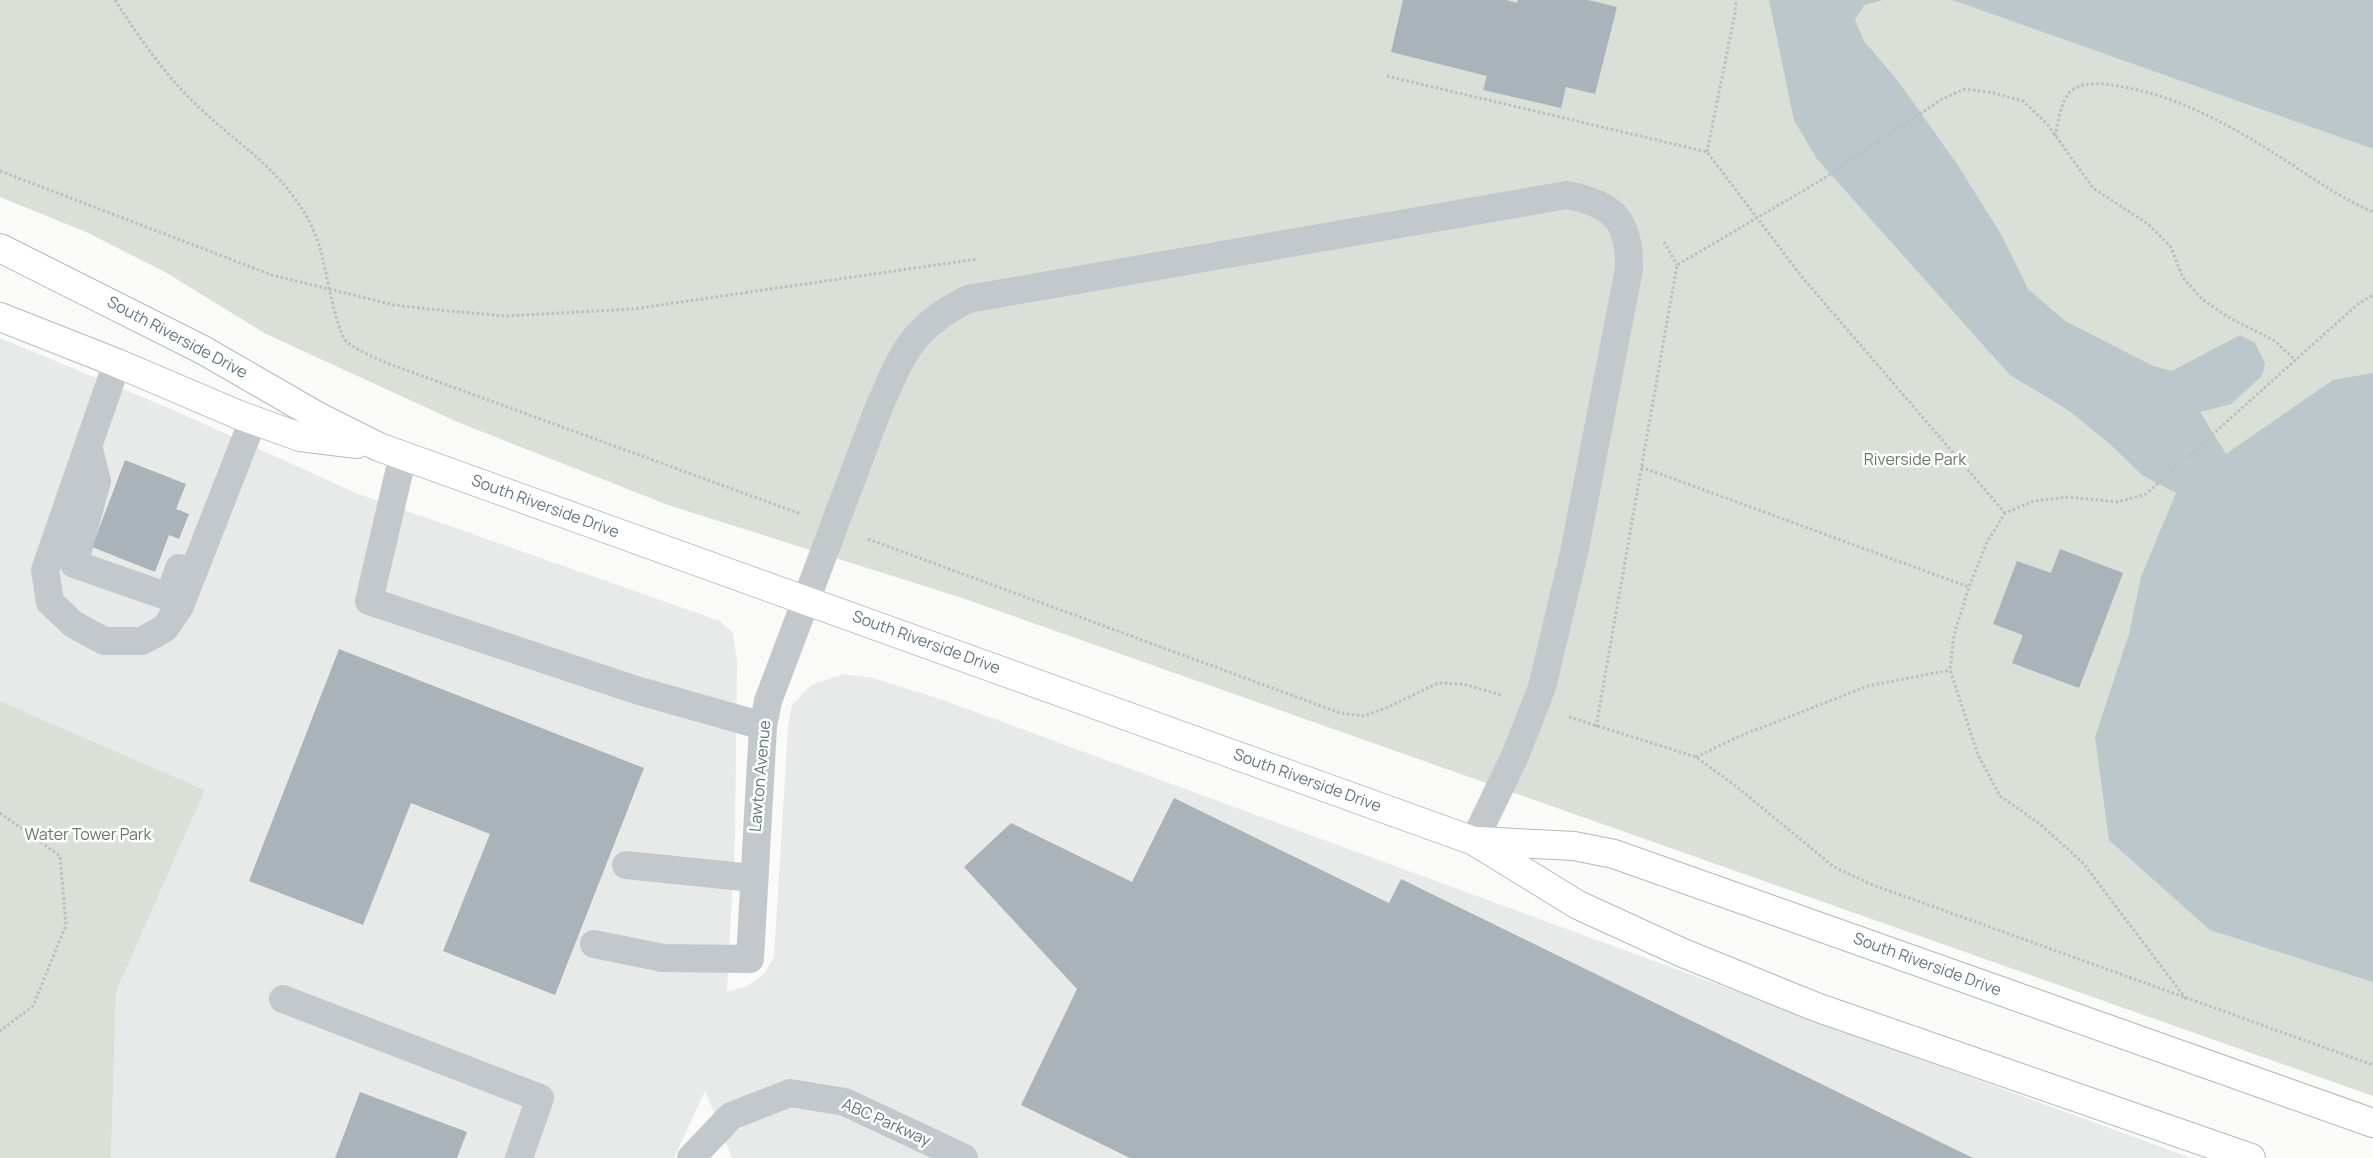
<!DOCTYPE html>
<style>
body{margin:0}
canvas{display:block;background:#fafaf8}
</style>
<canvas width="2373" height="1158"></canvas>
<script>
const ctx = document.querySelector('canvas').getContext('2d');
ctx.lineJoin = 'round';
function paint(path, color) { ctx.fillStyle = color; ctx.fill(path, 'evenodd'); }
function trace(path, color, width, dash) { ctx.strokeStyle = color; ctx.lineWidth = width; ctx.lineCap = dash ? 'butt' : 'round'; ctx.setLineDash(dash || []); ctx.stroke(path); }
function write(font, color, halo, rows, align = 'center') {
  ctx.font = font + ' Manrope,sans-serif'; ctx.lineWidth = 5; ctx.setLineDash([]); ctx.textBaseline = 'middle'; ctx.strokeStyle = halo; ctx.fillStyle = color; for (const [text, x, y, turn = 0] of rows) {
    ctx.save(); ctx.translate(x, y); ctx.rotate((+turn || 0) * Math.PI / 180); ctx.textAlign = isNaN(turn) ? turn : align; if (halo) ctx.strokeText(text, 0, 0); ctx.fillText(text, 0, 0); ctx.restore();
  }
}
const built = new Path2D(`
 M0,338L176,411L356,493L720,621L733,633L737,662L735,839L727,992L747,986L764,974L774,957L788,727L792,705L811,685L843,674L873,678L940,699L2191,1158H732L705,1091L674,1158H111L116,992L205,790L0,701Z`);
const green = new Path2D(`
 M0,0H1952L2373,149V1096L962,598L668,505L460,423L266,334L165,272L86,232L0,197Z
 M0,701L205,790L116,992L111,1158H0Z`);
const water = new Path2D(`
 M1769,0H1883L1864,5L1855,20L1864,41L1898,81L1957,164L2001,234L2028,289L2065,321L2153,366L2172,371L2240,335L2255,343L2265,364L2262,376L2231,404L2200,412L2226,454L2333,380L2373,373V982L2210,930L2109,840L2095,737L2129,634L2141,577L2176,493L2142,475L2110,444L2068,410L2010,375L1817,159L1794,120Z
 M1952,0H2373V149Z`);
const building = new Path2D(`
 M1403,0H1506L1517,3L1518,0H1588L1617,7L1595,94L1566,87L1561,108L1483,90L1487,76L1391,52Z
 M125,460L186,484L176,509L189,514L179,539L169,535L155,572L92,547Z
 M2060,549L2123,573L2079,688L2012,663L2023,635L1993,624L2017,561L2051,573Z
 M339,649L644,768L555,995L443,951L490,834L411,803L363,925L249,881Z
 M1174,798L1389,903L1401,879L1973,1158H1130L1021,1105L1077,989L964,867L1011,823L1132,882Z
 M360,1092L467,1132L457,1158H335Z`);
const path = new Path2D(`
 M115,0C140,39 169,81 204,112C243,148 279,169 307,217C312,226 317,238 320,248C326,267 335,330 347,342C358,351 372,356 384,362L801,514
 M1387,76L1707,152L1802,277L2005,513
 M2055,136C2058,123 2060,105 2069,93C2079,82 2099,83 2112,85C2169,93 2221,120 2269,150C2303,171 2336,196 2373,212
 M1707,152L1735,13L1736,0
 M0,171L272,275L394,305L448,311L506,316L633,309L977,259
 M1664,242L1677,265
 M1641,467L1969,587
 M868,539L1340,713L1363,716L1386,708L1438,683L1463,684L1501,695
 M1569,717L1696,757L1737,787L1834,867L1873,885L2373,1065
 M1596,727L1677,265L1823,179L1942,99L1965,89L1994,93L2023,101L2048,125L2093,188L2148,224L2171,247L2183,278L2203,300L2228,317L2275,341L2296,361
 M1696,757L1740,736L1868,686L1950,670
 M0,813L60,856L66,925L33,1006L0,1031
 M2186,999L2083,863L2040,824L2000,796L1978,755L1950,670L1954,635L1969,587L1987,542L2005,513L2034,501L2068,497L2118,502L2146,494L2358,304L2373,295`);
const minor = new Path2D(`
 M117,363L45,570L50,602L73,624L104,641H142L165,628L180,606L253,420
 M88,446L97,481L74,564L169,597L179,568
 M403,455L369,601L636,690L763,726
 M626,865L753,878
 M594,944L663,958L750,959L763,726L768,701L877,412C902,355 909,329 968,299L1567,195C1614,204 1630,221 1629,269L1574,553L1542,687L1515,756L1474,841
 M283,999L540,1098L519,1158
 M691,1158L731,1116L790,1093L845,1102L964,1158`);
const major = new Path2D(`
 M0,248L203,350L319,417L379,447L1474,841L1578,905L1683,953L1816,1007L2251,1158
 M0,317L117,363L239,415L300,437L357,444
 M1477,841L1574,846L1614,854L2373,1123`);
const streetNames = [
 ["South Riverside Drive",177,338,28],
 ["South Riverside Drive",545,507,20],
 ["South Riverside Drive",926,643,20],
 ["Lawton Avenue",761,776,-85],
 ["South Riverside Drive",1307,781,20],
 ["South Riverside Drive",1927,965,20],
 ["ABC Parkway",886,1123,24]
];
const parkNames = [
 ["Riverside Park",1915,461],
 ["Water Tower Park",88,836]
];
paint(built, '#e8e9e9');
paint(green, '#dadfd7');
paint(water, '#bbc7cb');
paint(building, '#aab3b9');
trace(major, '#b5babe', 30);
trace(path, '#bbbfc2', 3, [2.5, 2.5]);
trace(minor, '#c3c8cc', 28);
trace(major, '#fff', 28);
write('16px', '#657683', '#fff', streetNames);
write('16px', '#687a64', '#fff', parkNames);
</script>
